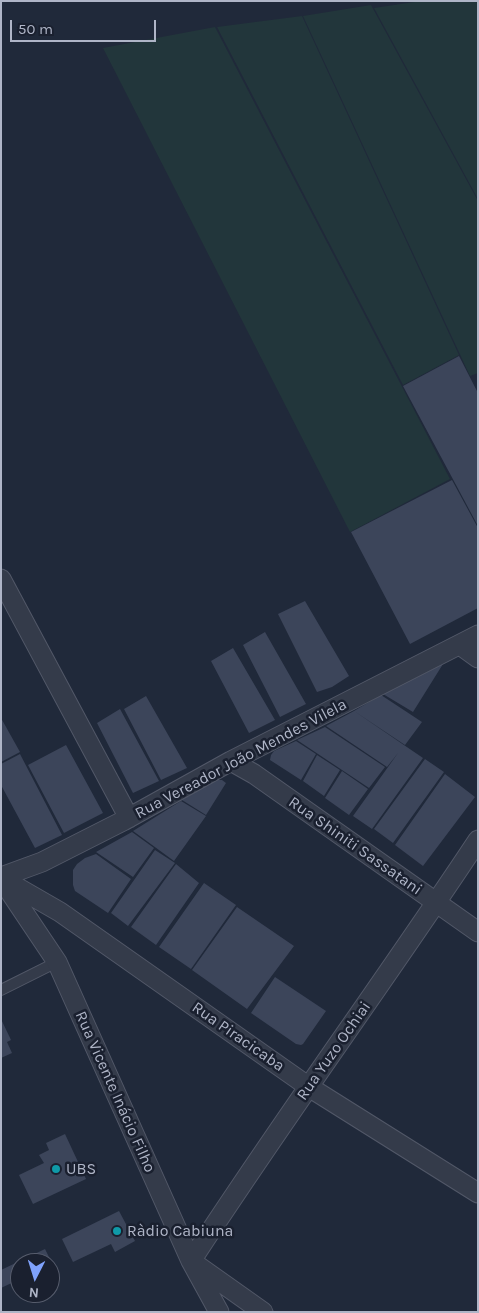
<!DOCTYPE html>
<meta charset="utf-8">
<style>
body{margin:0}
#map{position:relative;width:479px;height:1313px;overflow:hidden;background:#20293a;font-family:Karla,sans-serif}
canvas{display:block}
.frame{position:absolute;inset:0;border:2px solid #afb5c7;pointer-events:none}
.north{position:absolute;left:10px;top:1253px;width:50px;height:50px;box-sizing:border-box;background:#1a202f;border:1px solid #565c6c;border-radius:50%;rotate:185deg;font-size:14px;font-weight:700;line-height:20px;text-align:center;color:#afb5c7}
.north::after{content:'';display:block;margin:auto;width:18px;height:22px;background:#7fa2fc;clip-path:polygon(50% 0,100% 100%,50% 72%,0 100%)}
.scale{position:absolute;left:10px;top:20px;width:146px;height:22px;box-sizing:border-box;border:2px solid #afb5c7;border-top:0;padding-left:6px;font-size:15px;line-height:18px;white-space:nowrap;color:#afb5c7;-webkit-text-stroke:4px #1a202f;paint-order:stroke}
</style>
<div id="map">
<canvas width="479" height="1313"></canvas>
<div class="frame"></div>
<div class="north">N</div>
<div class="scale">50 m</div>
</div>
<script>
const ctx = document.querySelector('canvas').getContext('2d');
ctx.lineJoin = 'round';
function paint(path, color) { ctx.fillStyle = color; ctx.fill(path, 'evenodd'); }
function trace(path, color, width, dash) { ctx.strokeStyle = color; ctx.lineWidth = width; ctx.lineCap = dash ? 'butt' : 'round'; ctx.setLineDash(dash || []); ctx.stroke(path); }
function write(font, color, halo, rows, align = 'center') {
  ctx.font = font + ' Karla,sans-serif'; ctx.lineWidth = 5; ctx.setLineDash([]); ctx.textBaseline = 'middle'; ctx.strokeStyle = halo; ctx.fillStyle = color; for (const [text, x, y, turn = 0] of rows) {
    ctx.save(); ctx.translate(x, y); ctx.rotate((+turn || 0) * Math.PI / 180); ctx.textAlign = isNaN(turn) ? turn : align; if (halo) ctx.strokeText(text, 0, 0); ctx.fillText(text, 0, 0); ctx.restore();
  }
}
const green = new Path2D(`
 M421,1H478V199L374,8Z
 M371,5L478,201V373L470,376L303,16Z
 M302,16L459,355L403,385L217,27Z
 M215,27L450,479L350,532L103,48Z`);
const building = new Path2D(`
 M459,356L478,393V526L403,386Z
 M452,480L478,528V608L410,644L351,532Z
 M305,601L349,676L332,687L317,692L278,614Z
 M265,632L306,704L280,717L243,645Z
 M233,648L275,720L249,733L211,661Z
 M443,664L413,712L383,694Z
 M381,695L422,722L405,745L354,711Z
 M146,696L187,768L161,780L124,709Z
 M120,709L159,781L133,793L97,723Z
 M354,711L423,758L372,829L353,816L398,753L387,767L326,726Z
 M1,718L20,752L1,762Z
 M325,727L385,767L369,788L297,740Z
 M296,741L316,754L301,780L270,760L271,755L274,751Z
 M66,745L103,813L64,833L28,765Z
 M20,754L62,835L35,848L1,785V764Z
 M317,755L340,770L324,796L303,781Z
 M425,759L444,772L393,843L374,829Z
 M342,771L368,789L349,815L325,798Z
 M445,774L475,797L423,866L395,845Z
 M216,780H222L226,783L206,815L182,800Z
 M181,801L206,816L174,861L133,831Z
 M132,832L154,848L133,877L96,852Z
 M155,850L175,863L128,926L111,913Z
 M96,854L131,879L108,913L75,891L73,885V870L77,864L85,858Z
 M176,864L199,883L156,945L131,927Z
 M204,883L236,905L191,969L159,947Z
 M237,907L294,946L247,1009L192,970Z
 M275,977L326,1011L303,1044L301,1045L296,1044L251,1013Z
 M1,1019L11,1040L7,1042L12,1053L1,1058Z
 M65,1134L86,1179L33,1204L19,1175L44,1163L39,1155L49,1150L46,1143Z
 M119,1211L135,1241L115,1252L111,1244L73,1262L62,1239Z
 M45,1249L52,1263H20V1279L1,1288V1270Z`);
const service = new Path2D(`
 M1,990L57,962`);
const minor = new Path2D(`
 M1,579L129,818
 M460,645L478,658
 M231,761L254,774L478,932
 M1,877L42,862L123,821L231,761L478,635
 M1,878L60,912L309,1087L478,1193
 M2,880L57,962L191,1261L219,1312
 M263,1312L191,1261C283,1119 384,982 478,840`);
const markers = [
 [56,1169,5,"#0f9aa8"],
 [117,1231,5,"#0f9aa8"]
];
const streetNames = [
 ["Rua Vereador João Mendes Vilela",241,759,-28],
 ["Rua Shiniti Sassatani",355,846,35],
 ["Rua Piracicaba",238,1037,35],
 ["Rua Yuzo Ochiai",334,1051,-55],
 ["Rua Vicente Inácio Filho",115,1092,66]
];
const poiNames = [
 ["UBS",66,1169],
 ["Ràdio Cabiuna",127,1231]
];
paint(green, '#22363b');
paint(building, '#3c455a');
trace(service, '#525868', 12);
trace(minor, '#525868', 21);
trace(service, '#343b4a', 10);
trace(minor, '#343b4a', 19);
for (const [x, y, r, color] of markers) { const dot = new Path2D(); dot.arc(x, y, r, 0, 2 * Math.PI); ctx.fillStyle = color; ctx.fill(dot); trace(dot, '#1a202f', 2); }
write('16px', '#afb5c7', '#1a202f', streetNames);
write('16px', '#afb5c7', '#1a202f', poiNames, 'left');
</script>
